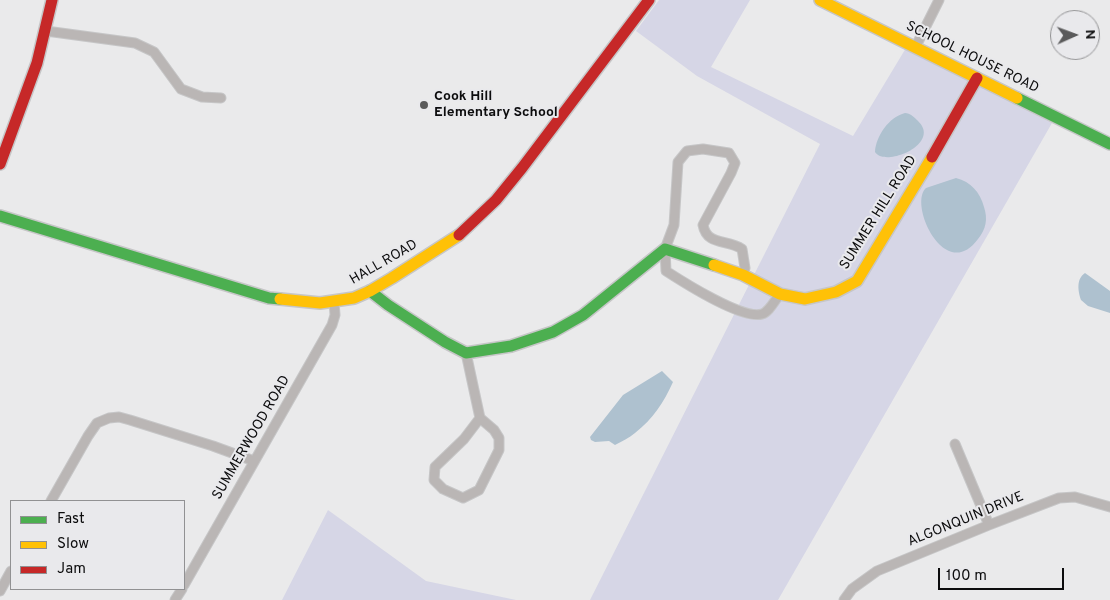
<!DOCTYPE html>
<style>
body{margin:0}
#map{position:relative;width:1110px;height:600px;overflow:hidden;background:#eaeaeb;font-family:Overpass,sans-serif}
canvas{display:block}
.legend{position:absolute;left:10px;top:500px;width:175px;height:90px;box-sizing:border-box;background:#e9e9ec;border:1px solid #919193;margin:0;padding:6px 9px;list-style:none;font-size:15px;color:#0c0c0d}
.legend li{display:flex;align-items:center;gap:10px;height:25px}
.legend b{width:25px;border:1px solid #919193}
.north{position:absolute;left:1050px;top:10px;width:50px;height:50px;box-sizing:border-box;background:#e9e9ec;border:1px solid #919193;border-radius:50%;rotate:88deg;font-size:14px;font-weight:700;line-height:20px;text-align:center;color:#0c0c0d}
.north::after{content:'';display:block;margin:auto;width:18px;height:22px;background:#5a5a5b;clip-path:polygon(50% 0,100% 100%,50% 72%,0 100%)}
.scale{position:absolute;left:938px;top:568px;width:126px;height:22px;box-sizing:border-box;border:2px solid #0c0c0d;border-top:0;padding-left:6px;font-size:15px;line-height:18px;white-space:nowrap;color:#0c0c0d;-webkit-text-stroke:4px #e9e9ec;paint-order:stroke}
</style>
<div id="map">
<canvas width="1110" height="600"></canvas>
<ul class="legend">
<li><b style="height:6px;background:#4caf50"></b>Fast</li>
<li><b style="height:6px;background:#ffc107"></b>Slow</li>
<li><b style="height:6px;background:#c62828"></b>Jam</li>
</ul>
<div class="north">N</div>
<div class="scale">100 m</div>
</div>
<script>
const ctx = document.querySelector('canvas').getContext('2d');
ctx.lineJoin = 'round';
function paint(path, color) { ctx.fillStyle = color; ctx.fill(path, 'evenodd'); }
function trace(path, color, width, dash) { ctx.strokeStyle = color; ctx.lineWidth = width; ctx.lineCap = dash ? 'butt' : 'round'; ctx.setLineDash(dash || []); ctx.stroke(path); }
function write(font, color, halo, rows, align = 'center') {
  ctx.font = font + ' Overpass,sans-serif'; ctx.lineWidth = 4; ctx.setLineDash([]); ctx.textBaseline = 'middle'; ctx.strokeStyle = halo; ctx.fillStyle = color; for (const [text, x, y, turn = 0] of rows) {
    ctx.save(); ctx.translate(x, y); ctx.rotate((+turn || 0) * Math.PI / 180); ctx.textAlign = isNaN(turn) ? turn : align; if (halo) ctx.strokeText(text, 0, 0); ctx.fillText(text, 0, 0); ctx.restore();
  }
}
const green = new Path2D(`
 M659,0H750L711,67L853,136L906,48L1052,123L778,600H590L820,144L697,76L636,31Z
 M328,510L426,581L516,600H282Z`);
const water = new Path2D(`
 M905,113C910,113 914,117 918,121C942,144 885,168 875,152C876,136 889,117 905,113Z
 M956,178C971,182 980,192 984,207C988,219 986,229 978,239C945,284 908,204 926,188Z
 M1085,273L1110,291V313L1088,306L1081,300C1078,291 1076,279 1085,273Z
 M662,371L673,382C664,402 653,419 635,433C629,438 622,441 615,445L609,441L595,442L591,440L590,437L623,395Z`);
const street = new Path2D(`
 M46,31L135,43L154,52L181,89L202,97L221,98
 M915,48L939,0
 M743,275L745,268L742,249C727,239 707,246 703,225L731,173L735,163L729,153L703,149L687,151L678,162L674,225L665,249L666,271C683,282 743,320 762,314C769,312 775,300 780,294
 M466,353L480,418L494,430L499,438V450L479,490L463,498L443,489L434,480L435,467L464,439L480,418
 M955,444L989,525
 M51,501L88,436L97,423L109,418L119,417L130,420L213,446L254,461
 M184,585L332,325L335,315L334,302
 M0,591L11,571
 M175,600L182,589
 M844,600L852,589L877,571L989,525L1059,498L1075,497L1110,507`);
const fast = new Path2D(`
 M1017,98L1110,144
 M0,216L269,298L280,299
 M370,291L388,305L445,342L466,353L511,346L553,332L583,315L665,249L714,265`);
const slow = new Path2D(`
 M820,0L1017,98
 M714,265L743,275L780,294L805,299L836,292L857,281L932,157
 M280,299L320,303L354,298L370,291L392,278L459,235`);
const jam = new Path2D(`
 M932,157L977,78
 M0,164L37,63L52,0
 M459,235L496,200L522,168L649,0`);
const markers = [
 [424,105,5,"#5a5a5b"]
];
const streetNames = [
 ["SCHOOL HOUSE ROAD",972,58,26],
 ["SUMMER HILL ROAD",879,213,-58],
 ["HALL ROAD",384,263,-30],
 ["SUMMERWOOD ROAD",252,438,-60],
 ["ALGONQUIN DRIVE",966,520,-22]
];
const poiNames = [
 ["Cook Hill",434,97],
 ["Elementary School",434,113]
];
paint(green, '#d6d6e6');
paint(water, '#aec1cf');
trace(street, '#c6c6c7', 11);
trace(fast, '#c6c6c7', 14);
trace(slow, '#c6c6c7', 14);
trace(jam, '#c6c6c7', 14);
trace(street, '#bab6b5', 9);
trace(fast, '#4caf50', 11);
trace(slow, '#ffc107', 11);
trace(jam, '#c62828', 11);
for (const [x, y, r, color] of markers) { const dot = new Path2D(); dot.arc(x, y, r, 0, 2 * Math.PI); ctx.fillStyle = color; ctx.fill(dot); trace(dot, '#e9e9ec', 2); }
write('14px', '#0c0c0d', '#e9e9ec', streetNames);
write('bold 14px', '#0c0c0d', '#e9e9ec', poiNames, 'left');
</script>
